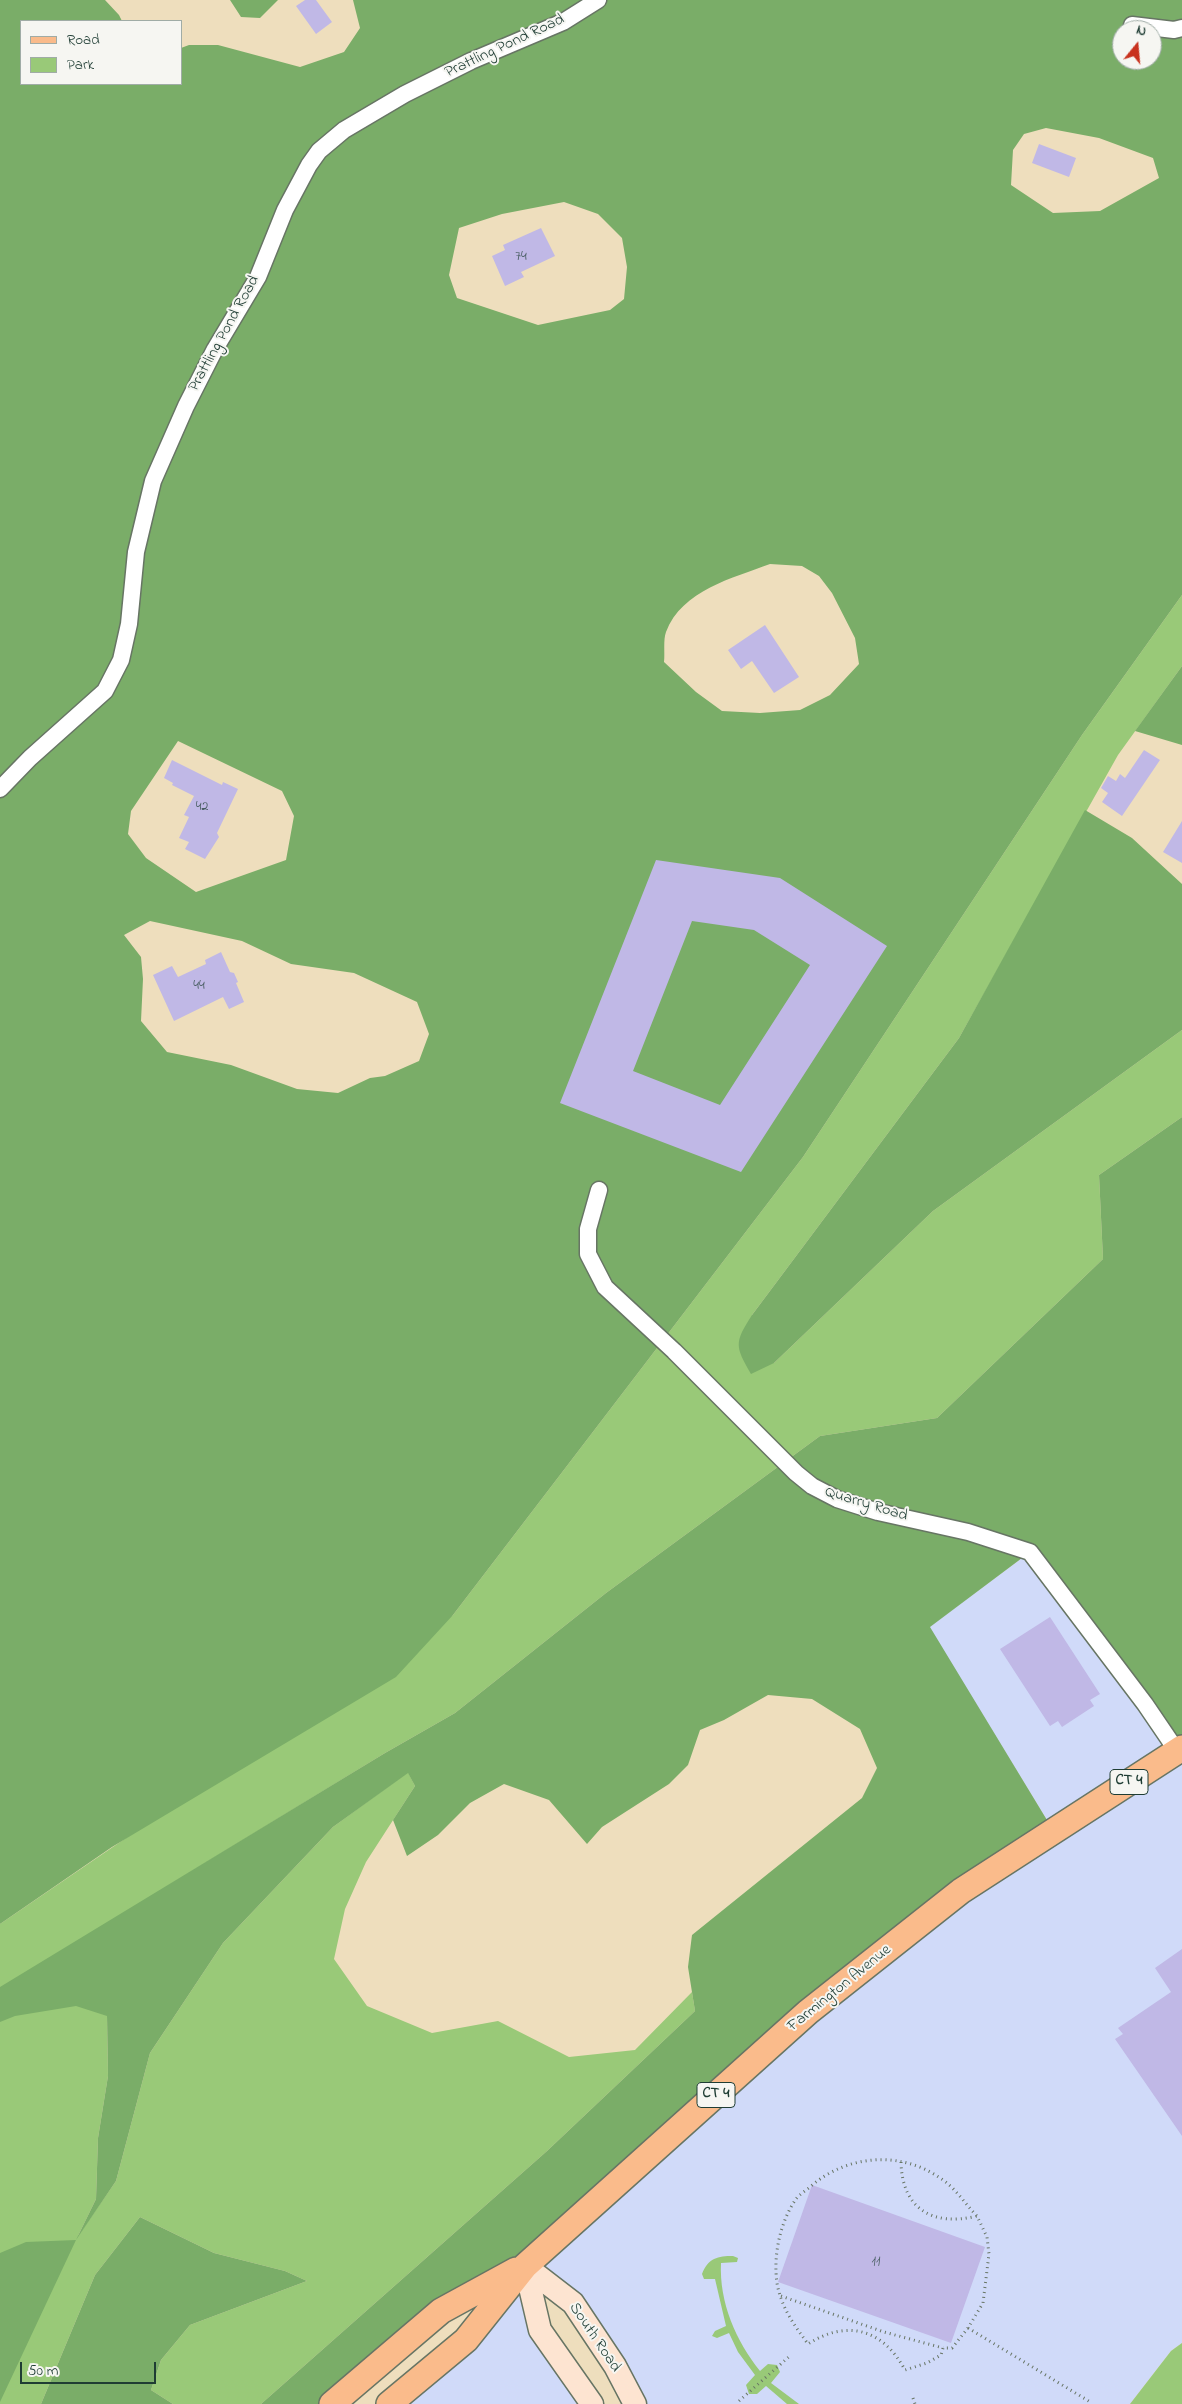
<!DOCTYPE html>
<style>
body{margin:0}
#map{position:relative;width:1182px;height:2404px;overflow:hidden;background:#eedebd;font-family:"Indie Flower",sans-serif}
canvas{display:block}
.legend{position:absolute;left:20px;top:20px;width:162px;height:65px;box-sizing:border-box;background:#f6f6f2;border:1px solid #a0aca6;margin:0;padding:6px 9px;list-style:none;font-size:15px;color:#1f3d34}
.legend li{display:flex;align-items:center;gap:10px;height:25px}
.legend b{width:25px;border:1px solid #a0aca6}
.north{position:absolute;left:1112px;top:20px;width:50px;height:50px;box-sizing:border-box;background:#f6f6f2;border:1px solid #a0aca6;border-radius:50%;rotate:17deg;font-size:14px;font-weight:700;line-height:20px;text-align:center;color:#1f3d34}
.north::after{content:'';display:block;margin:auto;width:18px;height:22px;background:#c8321e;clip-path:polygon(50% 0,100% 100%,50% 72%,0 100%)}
.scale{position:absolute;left:20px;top:2362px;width:136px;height:22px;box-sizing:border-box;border:2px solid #1f3d34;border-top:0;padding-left:6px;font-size:15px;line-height:18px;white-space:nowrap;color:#1f3d34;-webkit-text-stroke:4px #f6f6f2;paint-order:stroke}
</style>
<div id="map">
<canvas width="1182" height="2404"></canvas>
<ul class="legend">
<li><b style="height:6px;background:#fabb8b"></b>Road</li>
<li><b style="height:14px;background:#99c978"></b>Park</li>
</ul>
<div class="north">N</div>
<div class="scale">50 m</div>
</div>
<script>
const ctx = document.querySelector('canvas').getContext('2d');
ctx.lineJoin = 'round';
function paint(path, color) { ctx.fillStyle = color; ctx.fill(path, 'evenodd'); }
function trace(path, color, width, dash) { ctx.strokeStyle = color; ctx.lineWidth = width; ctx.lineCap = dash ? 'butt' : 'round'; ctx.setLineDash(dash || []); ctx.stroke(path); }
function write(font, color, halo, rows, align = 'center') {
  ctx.font = font + ' "Indie Flower",sans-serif'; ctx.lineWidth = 4; ctx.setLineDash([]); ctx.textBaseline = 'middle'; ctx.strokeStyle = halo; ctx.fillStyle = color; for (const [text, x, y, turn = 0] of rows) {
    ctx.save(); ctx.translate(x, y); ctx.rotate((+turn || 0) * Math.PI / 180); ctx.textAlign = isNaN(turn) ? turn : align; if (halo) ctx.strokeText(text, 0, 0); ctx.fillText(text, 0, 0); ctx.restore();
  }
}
const built = new Path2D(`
 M1030,1552L1145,1704L1177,1751L1182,1748V2343L1171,2351L1130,2404H635L615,2366L573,2303L526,2266L540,2330L592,2404H389L466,2340L525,2266L808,2012L961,1891L1053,1830L929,1627Z`);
const green = new Path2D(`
 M1182,595V666L1118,755L959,1038L752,1315L774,1363L933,1211L1182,1030V1117L1099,1175L1103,1259L937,1418L820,1436L606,1593L455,1713L385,1753L166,1887L107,2016L108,2076L98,2138L96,2199L78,2236L116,2181L150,2053L223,1943L333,1827L408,1772L415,1786L366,1862L345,1909L334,1959L367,2006L432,2033L498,2021L569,2057L635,2050L692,1992L695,2011L547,2151L261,2404H173L151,2390L161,2360L190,2325L307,2281L285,2271L214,2253L140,2217L95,2275L41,2404H0V1924L453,1615L803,1157L1082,735Z
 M733,2256L738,2258L737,2262L721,2263C719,2302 736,2341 760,2371L768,2364L777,2365L780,2372L771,2383L799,2404H787L766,2386L757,2394H749L746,2385L755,2375L738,2352L729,2333L717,2338L712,2336L715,2331L726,2326L715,2279H704L702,2274C708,2258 718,2256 733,2256Z
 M1182,2343V2404H1130L1171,2351Z`);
const forest = new Path2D(`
 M0,0H105L119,15L122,21H21V84H181V48L189,45H218L300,67L344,52L360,28L353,0H1182V595L1082,735L803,1157L453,1615L396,1677L112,1847L0,1924ZM1122,30H1152V60H1122ZM1046,128L1099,138L1153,158L1159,178L1100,211L1053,213L1011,185L1013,150L1024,134ZM564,202L598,214L622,238L627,267L624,299L610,310L538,325L457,298L449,275L459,228L502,214ZM770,564L802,566L819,576L832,593L855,638L859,664L830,695L800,710L760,713L722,711L696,692L664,662C665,653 663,640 666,632C682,590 733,578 770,564ZM178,741L282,791L294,816L286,860L196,892L146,858L128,834L131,811ZM150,921L242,941L291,964L354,973L417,1002L429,1034L419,1061L385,1076L370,1078L338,1093L297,1089L231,1065L167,1052L141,1021L143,979L141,957L124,935Z
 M230,0H278L260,18L241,17Z
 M1182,666V745L1135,731Z
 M1085,810L1132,838L1182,884V1030L933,1211L774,1363L751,1374C735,1346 734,1343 752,1315L959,1038Z
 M1182,1117V1748L1030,1552L930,1627L1053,1830L961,1891L525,2266L332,2404H261L547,2151L695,2011L688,1967L692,1935L862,1798L877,1768L860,1729L812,1699L768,1695L724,1720L700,1730L688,1765L669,1784L602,1827L587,1844L549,1800L504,1784L470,1803L438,1835L407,1856L393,1820L415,1786L408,1773L333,1827L223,1943L150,2053L116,2181L76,2240L0,2402V2253L26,2242L76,2240L96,2199L98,2138L108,2076L107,2016L76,2006L15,2016L0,2022V1987L385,1753L455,1713L606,1593L820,1436L937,1418L1103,1259L1099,1175Z
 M140,2217L214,2253L285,2271L307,2281L190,2325L161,2360L151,2390L173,2404H41L95,2275Z`);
const building = new Path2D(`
 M305,0H316L332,22L316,34L296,6Z
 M1039,144L1076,158L1069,177L1032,163Z
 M541,228L555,256L521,272L524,277L505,286L492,256L505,250L503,245Z
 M765,625L799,677L774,693L752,661L741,669L728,650Z
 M1144,750L1160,760L1122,816L1102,802L1108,793L1101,788L1108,776L1116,781L1120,774L1125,778Z
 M172,760L222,785L223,782L238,789L217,833L219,837L205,859L185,849L189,842L179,838L189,817L184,815L194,796L172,785L173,783L164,778Z
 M1182,821V863L1163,852Z
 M656,860L780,878L887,946L741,1172L560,1103ZM692,921L754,930L810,965L720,1105L633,1071Z
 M221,952L230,972L234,973L238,982L236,983L244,1002L229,1009L223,997L174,1021L153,975L172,966L178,977L206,964L205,960Z
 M1050,1617L1100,1694L1090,1700L1094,1706L1062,1727L1058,1721L1050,1726L1000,1649Z
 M1182,1949V2136L1115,2039L1123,2034L1118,2028L1171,1992L1155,1968Z
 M812,2185L985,2247L951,2343L778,2282Z`);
const path = new Path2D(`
 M901,2162C902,2209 933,2227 977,2216L987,2237L989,2254L983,2303L968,2328L952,2348H943L941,2355L927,2363L905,2370C883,2329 847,2319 808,2344C794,2325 781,2307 777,2283C773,2256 780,2222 796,2199C799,2195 805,2191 810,2187C846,2155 900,2150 940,2178C956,2188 964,2203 977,2216
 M781,2296L884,2332L943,2348
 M968,2328L1092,2403
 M913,2398L915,2404
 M739,2401L791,2355`);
const minor = new Path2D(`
 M1132,25L1174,30L1182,28
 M0,789L30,758L105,691L121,660L129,624L136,552L153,481L186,406L215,349L258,277L285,210L309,165L319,151L344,130L405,94L471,61L563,22L598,0
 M599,1190L588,1229V1254L605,1287L674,1351L796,1473L812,1486L837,1499L878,1512L968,1532L1030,1552L1145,1704L1177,1751`);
const secondary = new Path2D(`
 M525,2266L573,2303L615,2366L635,2404
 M525,2266L540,2330L592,2404`);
const primary = new Path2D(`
 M332,2404L441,2311L516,2270
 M389,2404L466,2340L525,2266L808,2012L961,1891L1182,1748`);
const numberNames = [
 ["74",521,258],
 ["42",202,808],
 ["44",199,987],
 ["11",876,2263]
];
const shields = [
 [1129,1782,38],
 [716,2095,38]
];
const shieldNames = [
 ["CT 4",1129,1782],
 ["CT 4",716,2095]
];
const streetNames = [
 ["Prattling Pond Road",505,47,-25],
 ["Prattling Pond Road",225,334,-61],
 ["Quarry Road",866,1505,17],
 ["Farmington Avenue",840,1989,-39],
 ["South Road",594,2338,56]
];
paint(built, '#d0daf9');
paint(green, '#99c978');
paint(forest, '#7aad68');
paint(building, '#c0b8e6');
trace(minor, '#677564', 19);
trace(secondary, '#677564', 25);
trace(primary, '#677564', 28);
trace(path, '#677564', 3, [1, 4]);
trace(minor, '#fff', 16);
trace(secondary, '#fde4d1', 22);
trace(primary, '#fabb8b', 25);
write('14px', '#475c60', null, numberNames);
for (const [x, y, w] of shields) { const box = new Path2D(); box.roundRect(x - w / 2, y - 12.5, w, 25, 4); ctx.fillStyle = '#f6f6f2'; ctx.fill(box); trace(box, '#1f3d34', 1); }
write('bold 15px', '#1f3d34', null, shieldNames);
write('16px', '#1f3d34', '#f6f6f2', streetNames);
</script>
